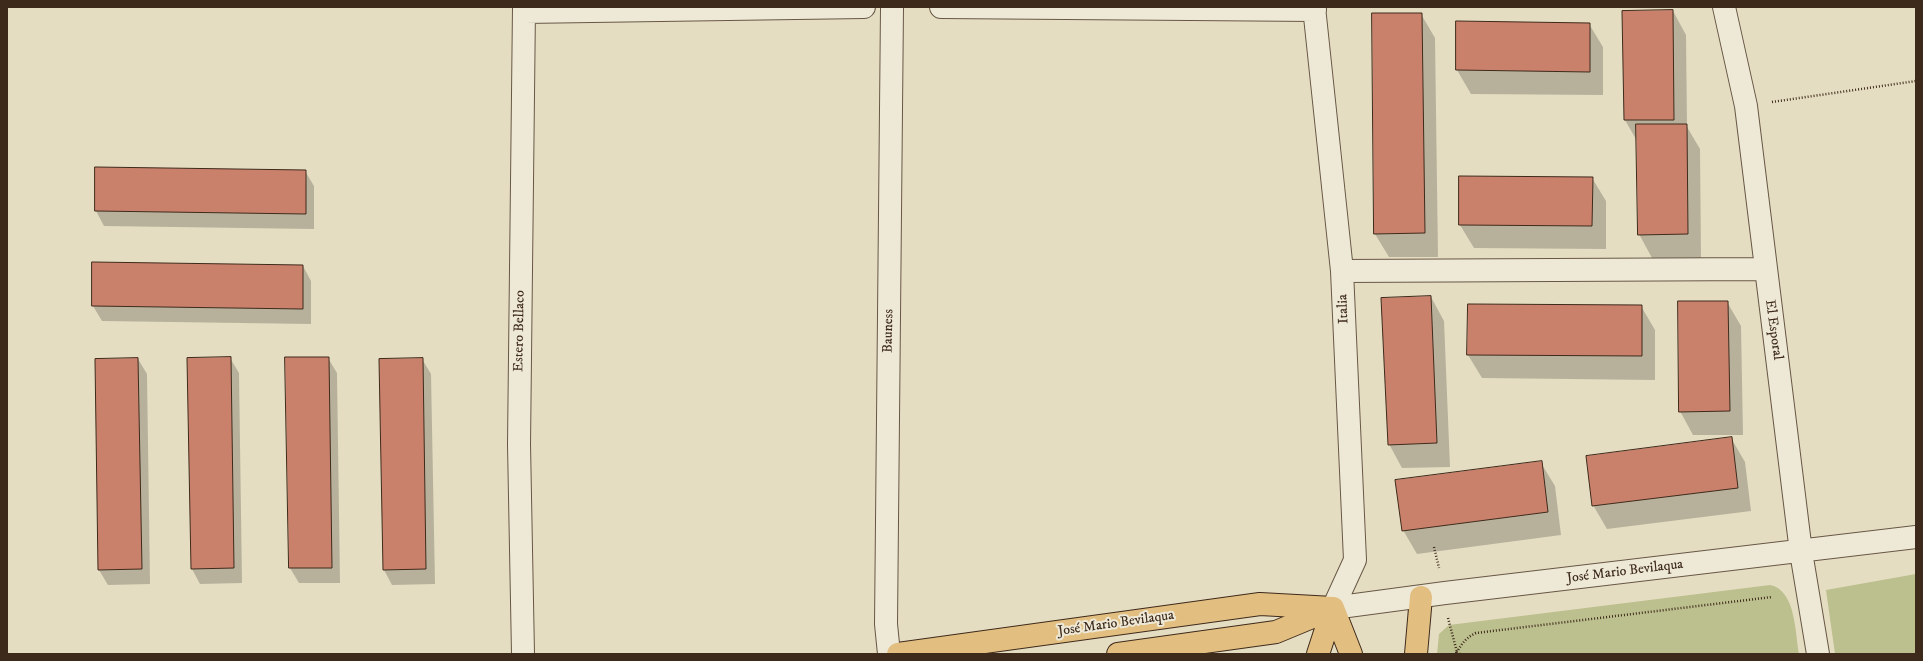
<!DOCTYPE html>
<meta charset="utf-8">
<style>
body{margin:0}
#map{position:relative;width:1923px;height:661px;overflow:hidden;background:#e5ddc2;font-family:"IM FELL DW Pica",serif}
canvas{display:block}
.frame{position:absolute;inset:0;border:8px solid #3e2a1b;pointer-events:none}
</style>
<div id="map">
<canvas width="1923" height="661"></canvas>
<div class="frame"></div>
</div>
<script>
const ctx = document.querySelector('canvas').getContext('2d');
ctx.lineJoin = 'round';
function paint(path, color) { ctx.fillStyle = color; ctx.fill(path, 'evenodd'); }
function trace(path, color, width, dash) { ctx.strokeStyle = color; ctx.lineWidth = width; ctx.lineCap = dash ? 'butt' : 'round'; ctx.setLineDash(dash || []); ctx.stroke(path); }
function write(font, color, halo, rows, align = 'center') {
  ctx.font = font + ' "IM FELL DW Pica",serif'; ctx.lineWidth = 4; ctx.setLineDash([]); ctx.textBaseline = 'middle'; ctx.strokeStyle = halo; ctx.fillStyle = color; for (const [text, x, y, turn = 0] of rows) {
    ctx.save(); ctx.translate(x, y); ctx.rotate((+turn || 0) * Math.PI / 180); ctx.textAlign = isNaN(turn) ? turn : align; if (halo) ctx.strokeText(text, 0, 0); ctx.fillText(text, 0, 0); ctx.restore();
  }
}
const green = new Path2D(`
 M1916,574V654H1835L1826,590Z
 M1770,585C1796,590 1795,633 1799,654H1437L1439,634L1449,625Z`);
const shadow = new Path2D(`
 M1673,11L1686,35L1687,127L1700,149L1701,258H1652L1639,234L1637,141L1625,120L1623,12Z
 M1421,14L1435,38L1438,257H1389L1375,234Z
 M1457,22L1589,24L1603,47V95L1471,94L1457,70Z
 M305,171L314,186V229L104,226L96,211Z
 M1592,178L1606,201V249L1474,248L1460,225Z
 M303,266L311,281V324L102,321L93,306Z
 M1431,297L1444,321L1450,467L1402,468L1389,444Z
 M1727,302L1741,326L1743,435H1693L1680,411Z
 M1641,306L1655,330V380L1482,378L1468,355Z
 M230,358L239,373L242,583L200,584L192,569Z
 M286,358H328L337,373L340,583H299L290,568Z
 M138,359L147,374L150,584L108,585L99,570Z
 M422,359L431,374L435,584L392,585L384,570Z
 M1731,438L1745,462L1751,511L1607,529L1593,505Z
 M1541,463L1555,486L1561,535L1417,554L1403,530Z`);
const building = new Path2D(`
 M1673,10L1674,120H1624L1622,11Z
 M1372,13H1422L1425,233L1374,234Z
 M1456,21L1590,23V72L1456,70Z
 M1636,124H1687L1688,234L1638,235Z
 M95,167L306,170V214L95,211Z
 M1459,176L1593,177L1592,226L1459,225Z
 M92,262L303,265V309L92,306Z
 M1431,296L1437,443L1388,445L1381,298Z
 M1678,301H1728L1730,411L1679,412Z
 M1468,304L1642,305V356L1467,355Z
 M231,357L234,568L191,569L187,358Z
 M285,357H329L332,568H289Z
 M138,358L142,569L98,570L95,359Z
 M423,358L426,569L383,570L379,359Z
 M1732,437L1738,488L1592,506L1586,456Z
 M1542,461L1548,512L1402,531L1395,480Z`);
const path = new Path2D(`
 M1772,102L1916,81
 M1434,547L1439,568
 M1448,618L1457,652L1455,654
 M1460,654L1457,652C1462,643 1467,637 1476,633L1772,597`);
const minor = new Path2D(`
 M941,7L1315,10
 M1314,7L1342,271L1355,560L1333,608
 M1724,7L1746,106L1801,552L1818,654
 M524,12L864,7
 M1342,271L1765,269
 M1333,608L1445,593L1916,537
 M523,654L519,444L524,7
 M889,654L886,624L892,7`);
const major = new Path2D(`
 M1333,608L1351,654
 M898,654L1260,604L1333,608
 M1118,654L1276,632L1329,610
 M1318,654L1333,608
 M1416,654L1421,597`);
const streetNames = [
 ["Italia",1344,309,-92],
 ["El Esporal",1773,330,82],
 ["Estero Bellaco",520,331,-89],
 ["Bauness",889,331,-89],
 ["José Mario Bevilaqua",1625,572,-7],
 ["José Mario Bevilaqua",1116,624,-8]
];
paint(green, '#bcbf8e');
paint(shadow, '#0003');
paint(building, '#ca816c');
trace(building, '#3e2a1b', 1);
trace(minor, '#685745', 24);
trace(major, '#3e2a1b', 24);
trace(path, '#3e2a1b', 2.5, [1, 2]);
trace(minor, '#eee9d7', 22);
trace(major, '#e2be81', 22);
write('14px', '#3e2a1b', '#eee9d7', streetNames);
</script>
